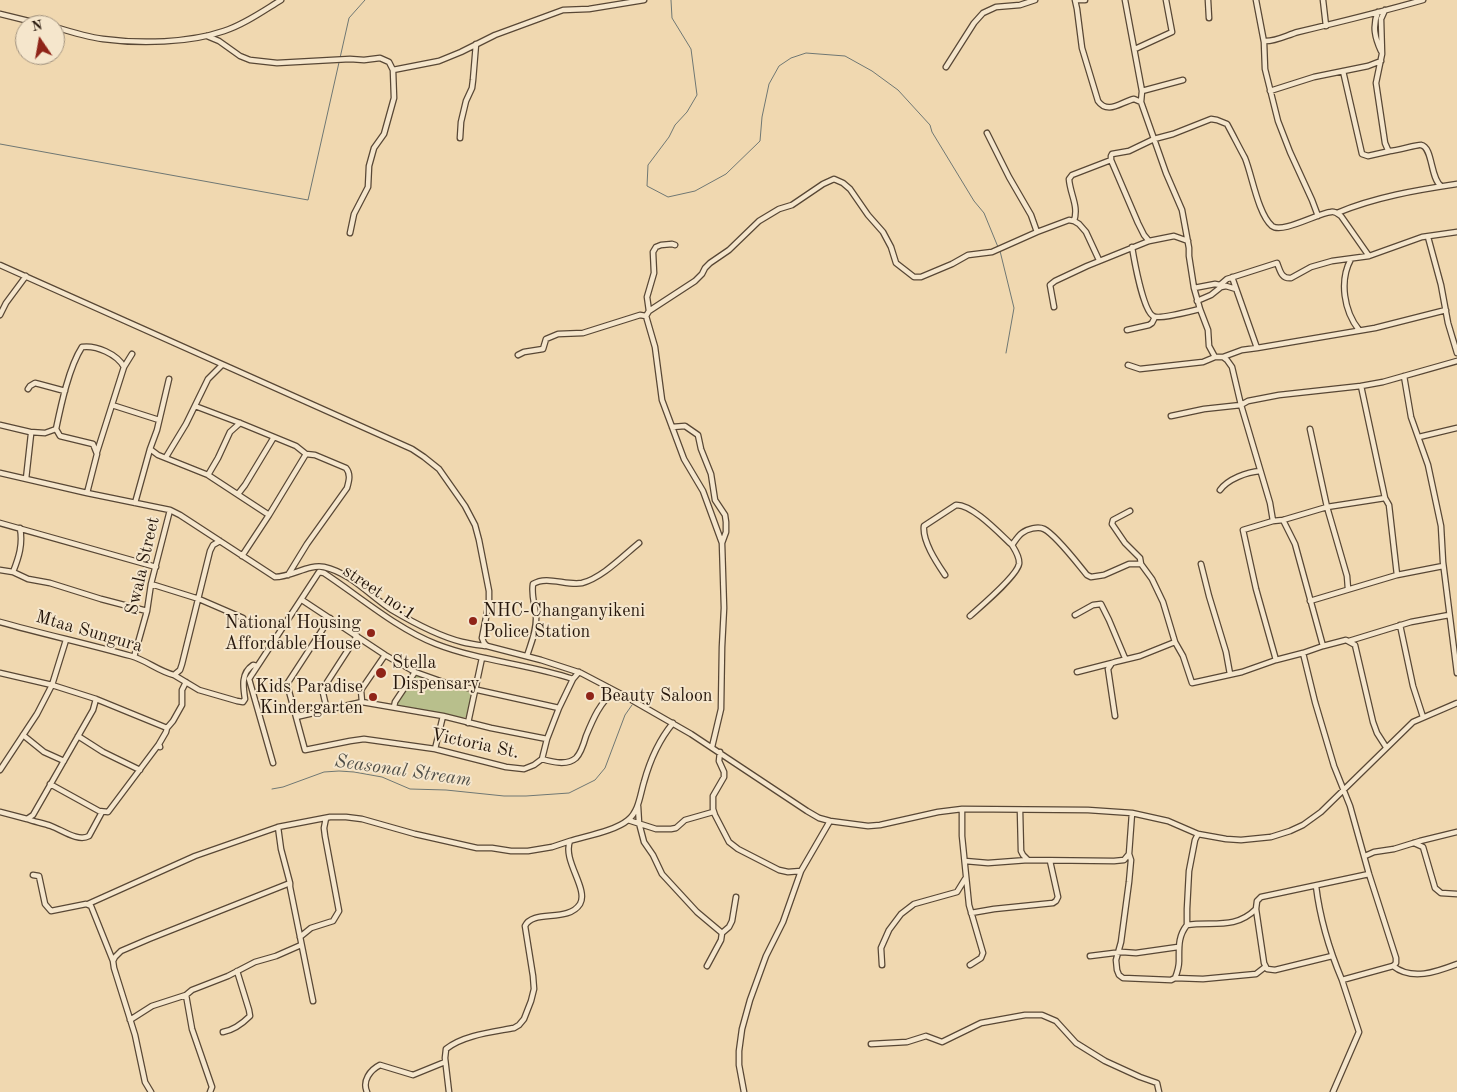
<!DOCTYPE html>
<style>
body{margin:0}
#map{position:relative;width:1457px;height:1092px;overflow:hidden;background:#f0d8b0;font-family:"Old Standard TT",serif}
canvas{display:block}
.north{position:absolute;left:15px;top:15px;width:50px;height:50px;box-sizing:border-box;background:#f5e6cc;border:1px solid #a2937f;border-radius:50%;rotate:348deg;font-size:14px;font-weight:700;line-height:20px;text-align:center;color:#26170c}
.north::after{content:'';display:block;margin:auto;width:18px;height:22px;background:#8f2418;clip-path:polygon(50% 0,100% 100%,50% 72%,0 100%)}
</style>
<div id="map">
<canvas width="1457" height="1092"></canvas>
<div class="north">N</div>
</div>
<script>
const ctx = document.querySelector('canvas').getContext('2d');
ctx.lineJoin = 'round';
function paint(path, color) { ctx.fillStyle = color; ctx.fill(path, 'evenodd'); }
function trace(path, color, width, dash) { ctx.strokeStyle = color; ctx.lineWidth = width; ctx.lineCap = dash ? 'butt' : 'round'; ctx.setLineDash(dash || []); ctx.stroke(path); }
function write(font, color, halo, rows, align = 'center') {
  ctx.font = font + ' "Old Standard TT",serif'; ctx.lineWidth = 4; ctx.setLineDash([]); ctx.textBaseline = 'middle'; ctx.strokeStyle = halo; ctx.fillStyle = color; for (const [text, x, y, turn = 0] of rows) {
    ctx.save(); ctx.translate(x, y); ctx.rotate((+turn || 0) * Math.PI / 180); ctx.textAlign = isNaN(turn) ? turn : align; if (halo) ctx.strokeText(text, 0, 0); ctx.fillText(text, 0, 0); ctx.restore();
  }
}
const green = new Path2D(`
 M416,674L471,692L472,695L466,717L462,718L398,707L396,705L397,702Z`);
const stream = new Path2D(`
 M671,0L672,18L691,49L697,95L687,112L675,125L669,137L648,165L647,186L668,197L695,191L726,174L760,141L762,117L769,84L779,66L791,58L806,53L845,56L872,71L898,90L930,125L932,132L974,201L984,213L998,247
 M0,144L308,200L349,18L365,0
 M1000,251L1014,308L1006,353
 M272,789L283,787L324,772L339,771L354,772L382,777L410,789L446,790L504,796H526L569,793L595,780L605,768L625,715L632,705`);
const minor = new Path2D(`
 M1075,0L1077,9L1082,48L1098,101C1108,115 1121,102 1134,99L1141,102
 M1077,0H1085
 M1125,0L1142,91L1141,102L1166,173L1182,210L1189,248V256L1194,288L1200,309L1208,330L1209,346L1215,357H1223L1227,360L1232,367L1241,405L1270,503L1273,521L1283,520L1327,507L1385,498
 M1208,0L1209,18
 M1256,0L1264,42L1265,69L1278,121L1290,152L1312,200L1318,216
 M1323,0L1326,26
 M1385,10L1381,19L1382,54L1376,83L1385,143L1388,150L1390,151C1396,151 1419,144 1421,145C1433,147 1430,178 1441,186
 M1378,12C1372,26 1375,38 1381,51
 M0,14L45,25
 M55,27C71,32 87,37 103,39C140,44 189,43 224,31C245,24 263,11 281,0
 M207,36L219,41L240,56L250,60L277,63L350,59L364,60L380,58L389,62L393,70
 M1264,41C1275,42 1287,35 1298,32C1340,22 1381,12 1423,0
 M1135,49L1172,32L1166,0
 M946,67L974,23L983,13L996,7L1020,5L1035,0
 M1343,71L1362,154L1368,156L1390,151
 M1142,91L1183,80
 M1270,91L1314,77L1368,66L1381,61
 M987,133L1009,177L1031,215L1037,232
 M460,138L461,122L466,101L472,88L473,80L476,44
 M1337,213C1375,197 1417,190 1457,184
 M1074,221C1079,206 1070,194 1069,179L1072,175L1111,160
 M350,233L354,214L368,187L369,166L374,148L384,134L394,98L393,70L439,61L461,52L495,35L563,10L589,9L644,0
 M1428,237L1441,285L1448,323L1457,353
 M1149,241L1144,235L1138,223L1111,160V156L1112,154L1129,151L1154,139L1173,134L1211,119L1217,120L1227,124C1233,135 1239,147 1245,158C1252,175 1258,214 1272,226C1282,234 1318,213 1331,212C1335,211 1338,214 1341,216L1369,256
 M1132,247C1134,259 1143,310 1153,316C1159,320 1191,311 1200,309
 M1351,259C1339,281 1344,311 1359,330
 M0,265L412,449L424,457L439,469L465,506L475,525L479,540L489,591V602L482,638L484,643L487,646L541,660L581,673L623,695L691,734L807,811L819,818L830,821L868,826L880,825L938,812L962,809L1088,810L1132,813L1168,821L1198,834L1226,839L1241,840L1271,837L1290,831L1303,825L1321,812L1413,722L1457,703
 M1232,277L1257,348
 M1221,287L1226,286L1236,289
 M1194,288L1215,284L1220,285L1227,279L1277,263C1280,270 1281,279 1291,278L1311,267L1332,261L1369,256L1422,237L1457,232
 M1197,301L1211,295L1221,287L1220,285
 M1054,307L1050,285L1055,281L1087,266L1149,241L1174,236L1188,241
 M649,311L647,297L654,273L653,252L656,247L661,245L672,244L675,245
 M0,315L6,303L26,276
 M646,316L649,311L695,281L702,274L705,268L710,263L729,250L759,221L779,209L792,205L823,184L834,179L843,183L850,189L868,215L883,232L891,247L896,263L914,277H921L952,264L968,255L992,252L1037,232L1069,220L1074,221L1079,224L1086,232L1099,260
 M1127,330L1149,325L1152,323L1155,317
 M518,355L524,352L543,349L546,339L558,334L583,333L640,315L646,316L655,347L662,400L684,459L703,491L722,543
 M1223,357L1242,350L1257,348L1375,328L1446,310
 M1128,365L1140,369L1203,362L1215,357
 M1404,376L1411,417L1428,465L1441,526L1443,562L1457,673
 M1361,386L1385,498L1389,505L1397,575
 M28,389L30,386L35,383L39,384L65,391
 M112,405L159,420
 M195,406L240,423L296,446L306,454L269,515L242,556
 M1171,416L1204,409L1241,405L1248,401L1279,395L1361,386L1383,382L1457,361
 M0,425L30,432L31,434L26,479
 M672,427L685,426L698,435L701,449L711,474L715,500L725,515L726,522V532L722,543L724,608L722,647L721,709L712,747
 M1310,429L1327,507L1347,576L1348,589
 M30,432L45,433L56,429
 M1419,437L1457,428
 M150,449L158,455L208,475L269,515
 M97,452L124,367L132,354
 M166,457L186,424L208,379L222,365
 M0,473L87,493L170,510L180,515L275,577C292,577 308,564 324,567C351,573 370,596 392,610C414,623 438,636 462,642C470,644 478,645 485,646
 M208,475L218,458L230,432L240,423
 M1220,490C1228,479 1247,472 1260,471
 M87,493L97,454L93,444L60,436L56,429C61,405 69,367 82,347C96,345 117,354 124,367
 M238,494L245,485L274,437
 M135,503L150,449L157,430L169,379
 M1130,511L1113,520L1112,524L1125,543L1140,558L1141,564L1152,579L1163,602L1175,642
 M1283,520L1295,544L1323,646
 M1273,521L1243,530L1256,589L1276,660
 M0,523L156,567
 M1201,564L1209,596L1226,652L1230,674
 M0,570L13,572L28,579L50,583L101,599L147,611
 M13,572C19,557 23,544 20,528
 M288,575L307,544L347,488C349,481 351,474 346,468L315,455L306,454
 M945,575C937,563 922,541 924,526L956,505C972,504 1000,534 1012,545
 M151,584L199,599L243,618
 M302,600L385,655L415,672L446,683L559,708
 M1310,601L1397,575L1443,566
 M1075,615L1093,605L1101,604L1109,620L1125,658
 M970,616C980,607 1017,576 1019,564C1020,557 1015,550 1012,545C1015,541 1018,536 1022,533C1027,529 1038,526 1044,529C1056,535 1077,563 1087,575L1091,577L1104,575L1129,564H1141
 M330,618L287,684L305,750L350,741L364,739L435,749L506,767L524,769L534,765L542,759L547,739L559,708L573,679L579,672
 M0,622C43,634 88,644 131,656C146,660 158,671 174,675L180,670L182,664L210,551L213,545L220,541
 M1400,625L1413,686L1423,717
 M1349,641L1411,622L1449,615
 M1303,653L1323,646L1346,640L1355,645L1373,722L1377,733L1386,747
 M527,656C531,643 537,630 536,616C535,605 531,595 533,584C547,575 566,586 582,583C602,578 623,556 639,543
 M134,657L147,611L151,584L170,510
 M1077,672L1112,663
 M0,673L52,685L96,699L167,728
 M174,675L199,690L237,701L243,702L245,699C243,686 241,673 253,665L257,666
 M362,702L361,690L385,655
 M394,707L395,702L415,672
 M327,710L323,693L324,687L357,636
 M1115,716L1108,669L1112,663L1115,662L1140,656L1175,642L1183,656L1192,683L1242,672L1276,660L1303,653L1315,702L1334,766L1350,806L1369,874L1396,958V963L1393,966L1342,980L1359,1032L1333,1092
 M296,717L362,702L443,716L491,728L547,739
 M468,723L482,658
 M23,735L44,752L64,761
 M78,736L103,752L140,770
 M160,747L159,744L166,732L167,728L173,721L182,705V690L186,682
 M435,749L443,716
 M720,752L719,761L724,772V777L713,796V809L715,815L729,842L738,849L779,870L788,872L801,871
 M542,759C552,762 567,766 576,758C581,753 584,743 586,736C593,719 600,702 615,691
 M273,763L249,679L319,572L324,573C359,596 397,629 436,644C480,661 528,664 573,679
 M0,770L37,714L52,685L66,640
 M50,784L99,811L108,812L159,744
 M638,806L639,823L644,842L653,855L662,874L697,912L722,933
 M962,809V836L969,905L983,953L981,958L970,965
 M1020,810L1021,851L1023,855L1028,860L1114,861L1124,860L1129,854L1132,813
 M0,812L27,819L33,815L93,710L96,699
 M27,819C35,822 43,823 51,826C62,830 78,842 89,836L102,812
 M628,820L656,829H671L676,828L685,820L713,812
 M278,827L281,849L290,883V887L313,1001
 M1414,843L1423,847L1435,888L1441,893L1457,894
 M1129,854L1131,860L1129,882L1121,942L1116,960L1117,970L1119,975L1123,978L1171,980L1175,978C1177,973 1179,967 1179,961C1179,947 1178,936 1187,925C1212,921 1235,930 1256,909
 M1365,856L1374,852L1394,849L1420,841L1457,832
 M965,861L988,863L1028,860
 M33,875L39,876L45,904L51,911L86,904L91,906L113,961
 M1316,886C1320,919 1329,949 1342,980
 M88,904L195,856L278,827L330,817H346L362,819L415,834L477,848H492L511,851H528L552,847L570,841
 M971,913L994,909L1053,903L1056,901L1058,897L1050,861
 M1187,925V909L1189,871L1195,840L1198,834
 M300,937L311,928L333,921L339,911L325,836L324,828L326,818
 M1090,956L1122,952L1136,953L1178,947
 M1332,956L1275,970L1267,969L1264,963L1256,909L1257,901L1261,897L1369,874
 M882,965L881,948L889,930L901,914L914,904L957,892L965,879
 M707,966L721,940L722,933L729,927L732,921L736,897
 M1393,966C1412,981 1436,972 1457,964
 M1175,978L1203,979L1256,974L1265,967
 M186,995L192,1029L212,1087L210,1092
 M130,1020L152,1006L186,995L192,990L228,976L255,962L276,956L301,945
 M223,1032C234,1030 242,1024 250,1016L249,1010L237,971
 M871,1044L907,1042L926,1036L942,1042L981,1023L1025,1015H1042L1056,1021L1076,1043L1105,1061L1140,1077L1157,1083L1159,1092
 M151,1092L145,1082L135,1035L114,968L113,961L115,957L121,951L149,939L290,883
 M367,1092C362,1081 370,1070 380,1065L413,1075L445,1062
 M449,1092L445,1058L446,1049C463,1035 493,1032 514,1028L519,1025L524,1019L531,1001L534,989L533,976L525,926C533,909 568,923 580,904C589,889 562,860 570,841C586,836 615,831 628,820C639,811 640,795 644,782C650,760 659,740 673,723
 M744,1092L739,1065V1051L742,1029L750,1000L766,956L783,922L801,871L830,821`);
const markers = [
 [473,621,5,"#8f2418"],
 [371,633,5,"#8f2418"],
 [381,673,6,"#8f2418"],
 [590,696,5,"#8f2418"],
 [373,697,5,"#8f2418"]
];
const streetNames = [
 ["Swala Street",143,566,-77],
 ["street no:1",379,593,34],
 ["Mtaa Sungura",89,632,16],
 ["Victoria St.",475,744,12]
];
const poiNames = [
 ["NHC-Changanyikeni",483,611],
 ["Police Station",483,632],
 ["National Housing",361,623,"right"],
 ["Affordable House",361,644,"right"],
 ["Stella",392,663],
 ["Dispensary",392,684],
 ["Kids Paradise",363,687,"right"],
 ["Kindergarten",363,708,"right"],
 ["Beauty Saloon",600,696]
];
const waterNames = [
 ["Seasonal Stream",403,771,8]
];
paint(green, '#b8bf8c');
trace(stream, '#6f7773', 1);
trace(minor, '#584735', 7);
trace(minor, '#f5e6cc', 4.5);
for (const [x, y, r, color] of markers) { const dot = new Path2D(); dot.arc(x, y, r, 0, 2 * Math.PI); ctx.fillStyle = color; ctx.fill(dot); trace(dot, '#f5e6cc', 2); }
write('18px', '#26170c', '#f5e6cc', streetNames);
write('18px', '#26170c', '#f5e6cc', poiNames, 'left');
write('italic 19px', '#504f48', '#f5e6cc', waterNames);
</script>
